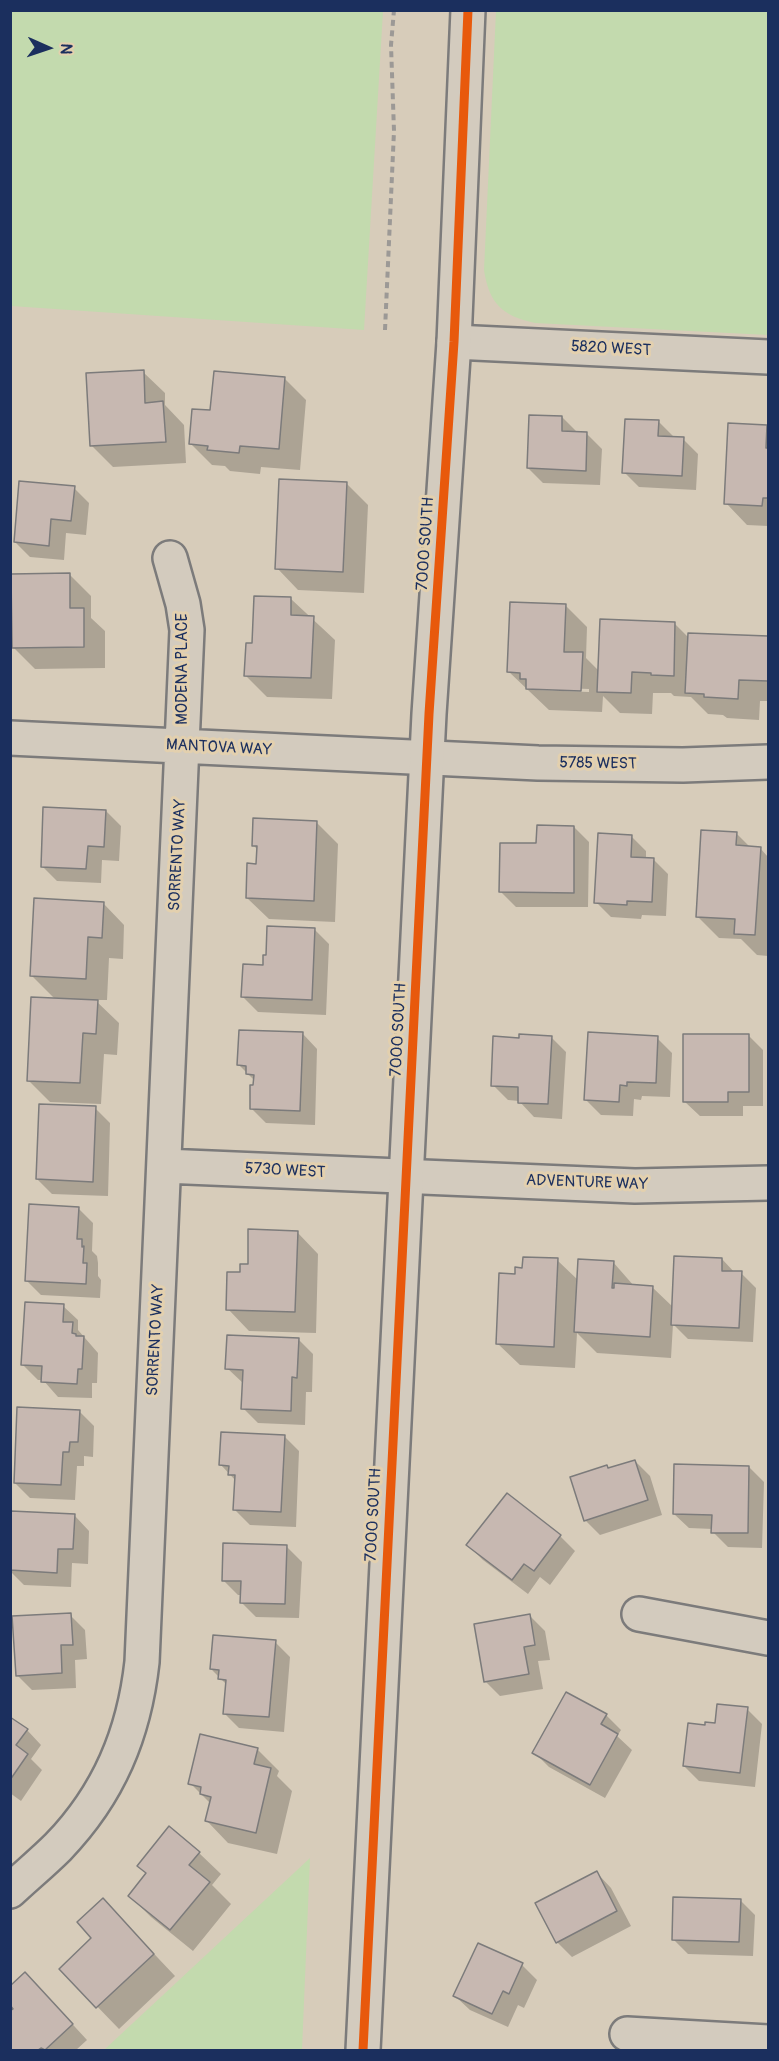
<!DOCTYPE html>
<style>
body{margin:0}
#map{position:relative;width:779px;height:2061px;overflow:hidden;background:#d7ccba;font-family:Pangolin,sans-serif}
canvas{display:block}
.frame{position:absolute;inset:0;border:12px solid #1b2f5e;pointer-events:none}
.north{position:absolute;left:18px;top:18px;width:60px;height:60px;-webkit-text-stroke:4px #e3d0ae;paint-order:stroke;rotate:93deg;font-size:16px;font-weight:700;line-height:24px;text-align:center;color:#1b2f5e}
.north::after{content:'';display:block;margin:auto;width:21px;height:27px;background:#1b2f5e;clip-path:polygon(50% 0,100% 100%,50% 72%,0 100%)}
</style>
<div id="map">
<canvas width="779" height="2061"></canvas>
<div class="frame"></div>
<div class="north">N</div>
</div>
<script>
const ctx = document.querySelector('canvas').getContext('2d');
ctx.lineJoin = 'round';
function paint(path, color) { ctx.fillStyle = color; ctx.fill(path, 'evenodd'); }
function trace(path, color, width, dash) { ctx.strokeStyle = color; ctx.lineWidth = width; ctx.lineCap = dash ? 'butt' : 'round'; ctx.setLineDash(dash || []); ctx.stroke(path); }
function write(font, color, halo, rows, align = 'center') {
  ctx.font = font + ' Pangolin,sans-serif'; ctx.lineWidth = 6; ctx.setLineDash([]); ctx.textBaseline = 'middle'; ctx.strokeStyle = halo; ctx.fillStyle = color; for (const [text, x, y, turn = 0] of rows) {
    ctx.save(); ctx.translate(x, y); ctx.rotate((+turn || 0) * Math.PI / 180); ctx.textAlign = isNaN(turn) ? turn : align; if (halo) ctx.strokeText(text, 0, 0); ctx.fillText(text, 0, 0); ctx.restore();
  }
}
const green = new Path2D(`
 M10,11H383L364,330L11,306Z
 M496,11H768V335L535,323C502,316 489,303 484,270Z
 M310,1858L302,2050H104Z`);
const shadow = new Path2D(`
 M143,372L165,393V405L184,425L186,463L113,467L92,446Z
 M285,379L306,400L300,470L261,467L260,474L230,471L225,466L212,465L191,444L211,412Z
 M562,417L578,433L587,434L602,449L600,485L543,483L528,468Z
 M659,422L674,437L683,439L698,454L696,490L639,487L624,472Z
 M767,426L768,428V526L747,525L726,503Z
 M347,484L368,505L364,593L298,590L277,568Z
 M74,488L89,503L86,535L66,533L64,560L30,557L15,542Z
 M70,575L91,596V618L105,631V668L35,669L13,647Z
 M291,599L335,640L332,699L267,697L245,675L254,645Z
 M566,606L587,627L586,658L599,671L675,624L689,638V635L768,638V701H760L759,720L727,718L723,715L708,714L691,697L674,696L671,693H653L652,714L620,713L603,696L602,712L549,710L508,671ZM533,687L589,689V692L536,690Z
 M106,811L121,826L119,861L102,860L101,883L57,881L42,866Z
 M316,822L338,844L335,922L269,919L247,898L257,865L258,850L253,845Z
 M574,827L589,842L588,907H516L501,892L538,845Z
 M736,833L751,848H760L768,857V956L757,955L741,939L719,938L697,916Z
 M631,836L646,851V859H653L668,874L666,916L642,915L641,919L611,917L596,902Z
 M103,903L124,925L123,959L109,958L107,1000H95L119,1023L117,1055L104,1054L101,1104L50,1102L28,1080L56,1000L32,976Z
 M314,929L329,944L326,1015L258,1012L243,997L264,966Z
 M303,1034L317,1049L315,1125L266,1123L251,1108L255,1081L239,1065Z
 M748,1035L763,1050V1106H743V1116H700L685,1102Z
 M551,1037L566,1052L562,1119L534,1117L519,1101L508,1100L493,1085L520,1039Z
 M657,1038L672,1053L670,1097L642,1096L641,1100L634,1099L633,1116L601,1115L586,1100Z
 M95,1108L110,1123L108,1196L52,1194L37,1179Z
 M78,1208L93,1223L92,1251L97,1256L98,1263V1276L101,1280L100,1298L41,1295L26,1280Z
 M297,1232L318,1254L316,1333L249,1331L228,1309L241,1273Z
 M722,1259L735,1273H741L756,1288L753,1342L688,1339L673,1324L671,1358L597,1353L577,1333L575,1368L520,1365L498,1344L516,1276L523,1269L557,1260L579,1281L613,1262L634,1286L652,1287L674,1308Z
 M63,1306L78,1320V1330L98,1353L97,1383H92V1398L58,1397L43,1380H38L23,1365Z
 M298,1339L313,1354L312,1392H306L305,1425L258,1423L243,1408L244,1384L227,1368Z
 M79,1411L94,1426L93,1457L84,1456V1466H77L75,1500L30,1498L15,1483Z
 M284,1436L299,1451L296,1527L250,1525L235,1510L236,1481L221,1465Z
 M635,1461L650,1476L662,1515L600,1535L585,1520L609,1469Z
 M749,1467L764,1482L762,1548L728,1547L713,1532V1529L689,1528L674,1514Z
 M75,1516L89,1531L88,1564L72,1563L71,1587L24,1585L10,1571V1546Z
 M560,1536L575,1551L550,1585L540,1577L528,1594L483,1560L468,1545Z
 M287,1547L302,1562L299,1618L256,1617L241,1602V1595H238L223,1580Z
 M70,1615L85,1630L87,1659L75,1660L76,1688L32,1690L17,1675Z
 M530,1616L545,1631L550,1660L538,1661L543,1689L500,1696L485,1681Z
 M275,1642L290,1657L284,1732L239,1728L224,1713L227,1685L211,1669Z
 M747,1709L762,1724L755,1787L699,1781L684,1766L707,1726L716,1725Z
 M606,1715L621,1730L617,1736L632,1750L605,1798L549,1767L534,1752Z
 M10,1719L27,1730L41,1745L31,1759L42,1770L21,1801L10,1793Z
 M257,1749L279,1771L277,1776L292,1791L277,1854L228,1843L207,1821L211,1804L190,1783Z
 M199,1853L221,1874L212,1885L231,1904L193,1951L151,1917L130,1896L147,1874L139,1866Z
 M597,1873L611,1888L631,1926L572,1957L557,1942Z
 M740,1900L755,1915L753,1956L688,1954L673,1939Z
 M124,1922L175,1976L119,2029L61,1969Z
 M522,1965L537,1980L524,2008L518,2005L508,2027L470,2010L455,1996Z
 M40,1989L87,2040L76,2050H10V2013Z`);
const building = new Path2D(`
 M144,370L145,403L163,401L166,442L90,446L86,373Z
 M214,371L285,377L279,449L240,446L239,453L207,450L208,446L189,444L192,409L210,410Z
 M529,415L562,416V431L587,432L586,471L527,468Z
 M625,419L659,420L658,436L684,437L682,476L622,473Z
 M728,423L767,425L766,448H768V498H763L762,506L724,504Z
 M279,479L347,482L343,572L275,569Z
 M19,481L75,486L71,521L51,519L49,546L14,542Z
 M70,573V608H84V647L12,648L11,574Z
 M254,596L291,597V615L314,616L311,678L244,676L246,643H252Z
 M510,602L566,604L564,652H583L581,691L526,689V679H520V673L507,672Z
 M600,619L675,622L674,676L651,675V673L632,672L631,693L597,692Z
 M688,633L768,636V681L739,680L738,699L704,697V694L685,693Z
 M43,807L106,810L104,847L88,846L86,869L41,867Z
 M253,818L317,821L314,901L246,898L247,863L256,864L257,846H252Z
 M537,825L574,826V893L499,892L500,843H536Z
 M701,830L737,832L736,845L761,847L755,935L734,934L735,919L696,917Z
 M598,833L632,835L631,857L654,858L652,902L627,901V905L594,903Z
 M34,898L104,902L102,938L88,937L86,979L30,976Z
 M267,926L315,928L312,1000L241,997L243,964L263,965V955H266Z
 M31,997L98,1000L96,1034L83,1033L80,1083L27,1081Z
 M239,1030L303,1032L300,1111L250,1109V1085H253L254,1075L246,1074V1066L237,1065Z
 M588,1032L658,1036L656,1083L627,1082V1086L620,1085L619,1102L584,1100Z
 M519,1034L552,1036L548,1104L518,1103V1087L491,1086L493,1036L519,1038Z
 M683,1034H749V1092H728V1102H683Z
 M39,1104L96,1106L93,1182L36,1179Z
 M29,1204L79,1207L77,1239H82V1247L84,1246L83,1263H87L86,1284L25,1281Z
 M248,1229L298,1231L295,1312L226,1310L227,1272H240V1264H248Z
 M674,1256L722,1258V1271H742L739,1328L671,1325Z
 M523,1257L558,1258L554,1347L496,1344L499,1273L515,1274V1267L522,1268Z
 M578,1259L614,1261L612,1288H614V1283L653,1286L650,1337L574,1332Z
 M25,1302L64,1304L63,1322H73L72,1333L76,1334V1336H84L82,1369H78L77,1384L41,1382L42,1366L21,1365Z
 M227,1335L299,1338L297,1378L292,1377L291,1411L241,1409L243,1370L225,1369Z
 M17,1407L80,1410L78,1442H70L69,1452H63L61,1485L14,1483Z
 M221,1432L285,1435L281,1512L233,1510L235,1475H228L229,1466L219,1465Z
 M635,1460L648,1500L584,1521L570,1477L607,1465L608,1468Z
 M674,1464L749,1466L748,1533H711L712,1515L673,1514Z
 M507,1493L561,1535L534,1571L524,1564L512,1580L466,1545Z
 M11,1511L75,1514L73,1549H58L57,1573L10,1570Z
 M223,1543L287,1545L285,1604L240,1603L241,1581H222Z
 M71,1613L73,1645H61L62,1673L16,1676L12,1616Z
 M530,1614L535,1645L524,1647L529,1674L484,1682L474,1624Z
 M213,1635L276,1640L269,1717L223,1714L226,1680L218,1679L219,1670L210,1669Z
 M566,1692L607,1714L601,1724L618,1734L590,1785L532,1753Z
 M717,1704L748,1707L740,1773L683,1766L688,1723L705,1725V1722L715,1723Z
 M10,1717L28,1729L16,1745L28,1754L10,1780Z
 M200,1734L258,1748L254,1764L271,1768L256,1833L205,1821L211,1797L200,1794L201,1787L188,1784Z
 M169,1826L200,1852L189,1865L210,1882L170,1930L128,1896L146,1873L137,1866Z
 M597,1871L617,1911L556,1943L535,1903Z
 M673,1897L741,1899L739,1942L672,1940Z
 M103,1898L154,1954L96,2008L59,1969L91,1938L77,1922Z
 M478,1943L523,1963L509,1994L503,1991L492,2014L453,1996Z
 M25,1972L73,2024L45,2050L41,2048L38,2050H10V2011L13,2009L10,2005V1986Z`);
const path = new Path2D(`
 M385,330L394,131L391,45L394,10`);
const street = new Path2D(`
 M454,342L768,357
 M10,738L538,763L683,765L768,762
 M164,1166L635,1186L768,1183
 M639,1614L768,1638
 M10,1891C26,1876 43,1862 58,1847C109,1794 134,1734 142,1662L187,630L183,604L170,558
 M627,2034L768,2042`);
const secondary = new Path2D(`
 M363,2050L429,714L454,342L468,10`);
const cycleway = new Path2D(`
 M363,2050L429,714L454,342L468,10`);
const streetNames = [
 ["5820 WEST",611,349,3],
 ["7000 SOUTH",426,544,-86],
 ["MODENA PLACE",183,669,-90],
 ["MANTOVA WAY",219,748,3],
 ["5785 WEST",598,764,1],
 ["SORRENTO WAY",178,855,-87],
 ["7000 SOUTH",399,1030,-87],
 ["5730 WEST",285,1171,3],
 ["ADVENTURE WAY",587,1183,2],
 ["SORRENTO WAY",156,1340,-87],
 ["7000 SOUTH",374,1515,-87]
];
paint(green, '#c3daae');
paint(shadow, '#0003');
paint(building, '#c7b8b1');
trace(building, '#7c7b7b', 1.5);
trace(street, '#7c7b7b', 38);
trace(secondary, '#7c7b7b', 38);
trace(path, '#9c9996', 4, [6, 4.5]);
trace(street, '#d3cbbe', 33);
trace(secondary, '#d3cbbe', 33);
trace(cycleway, '#e8590c', 9);
write('16px', '#1b2f5e', '#e3d0ae', streetNames);
</script>
